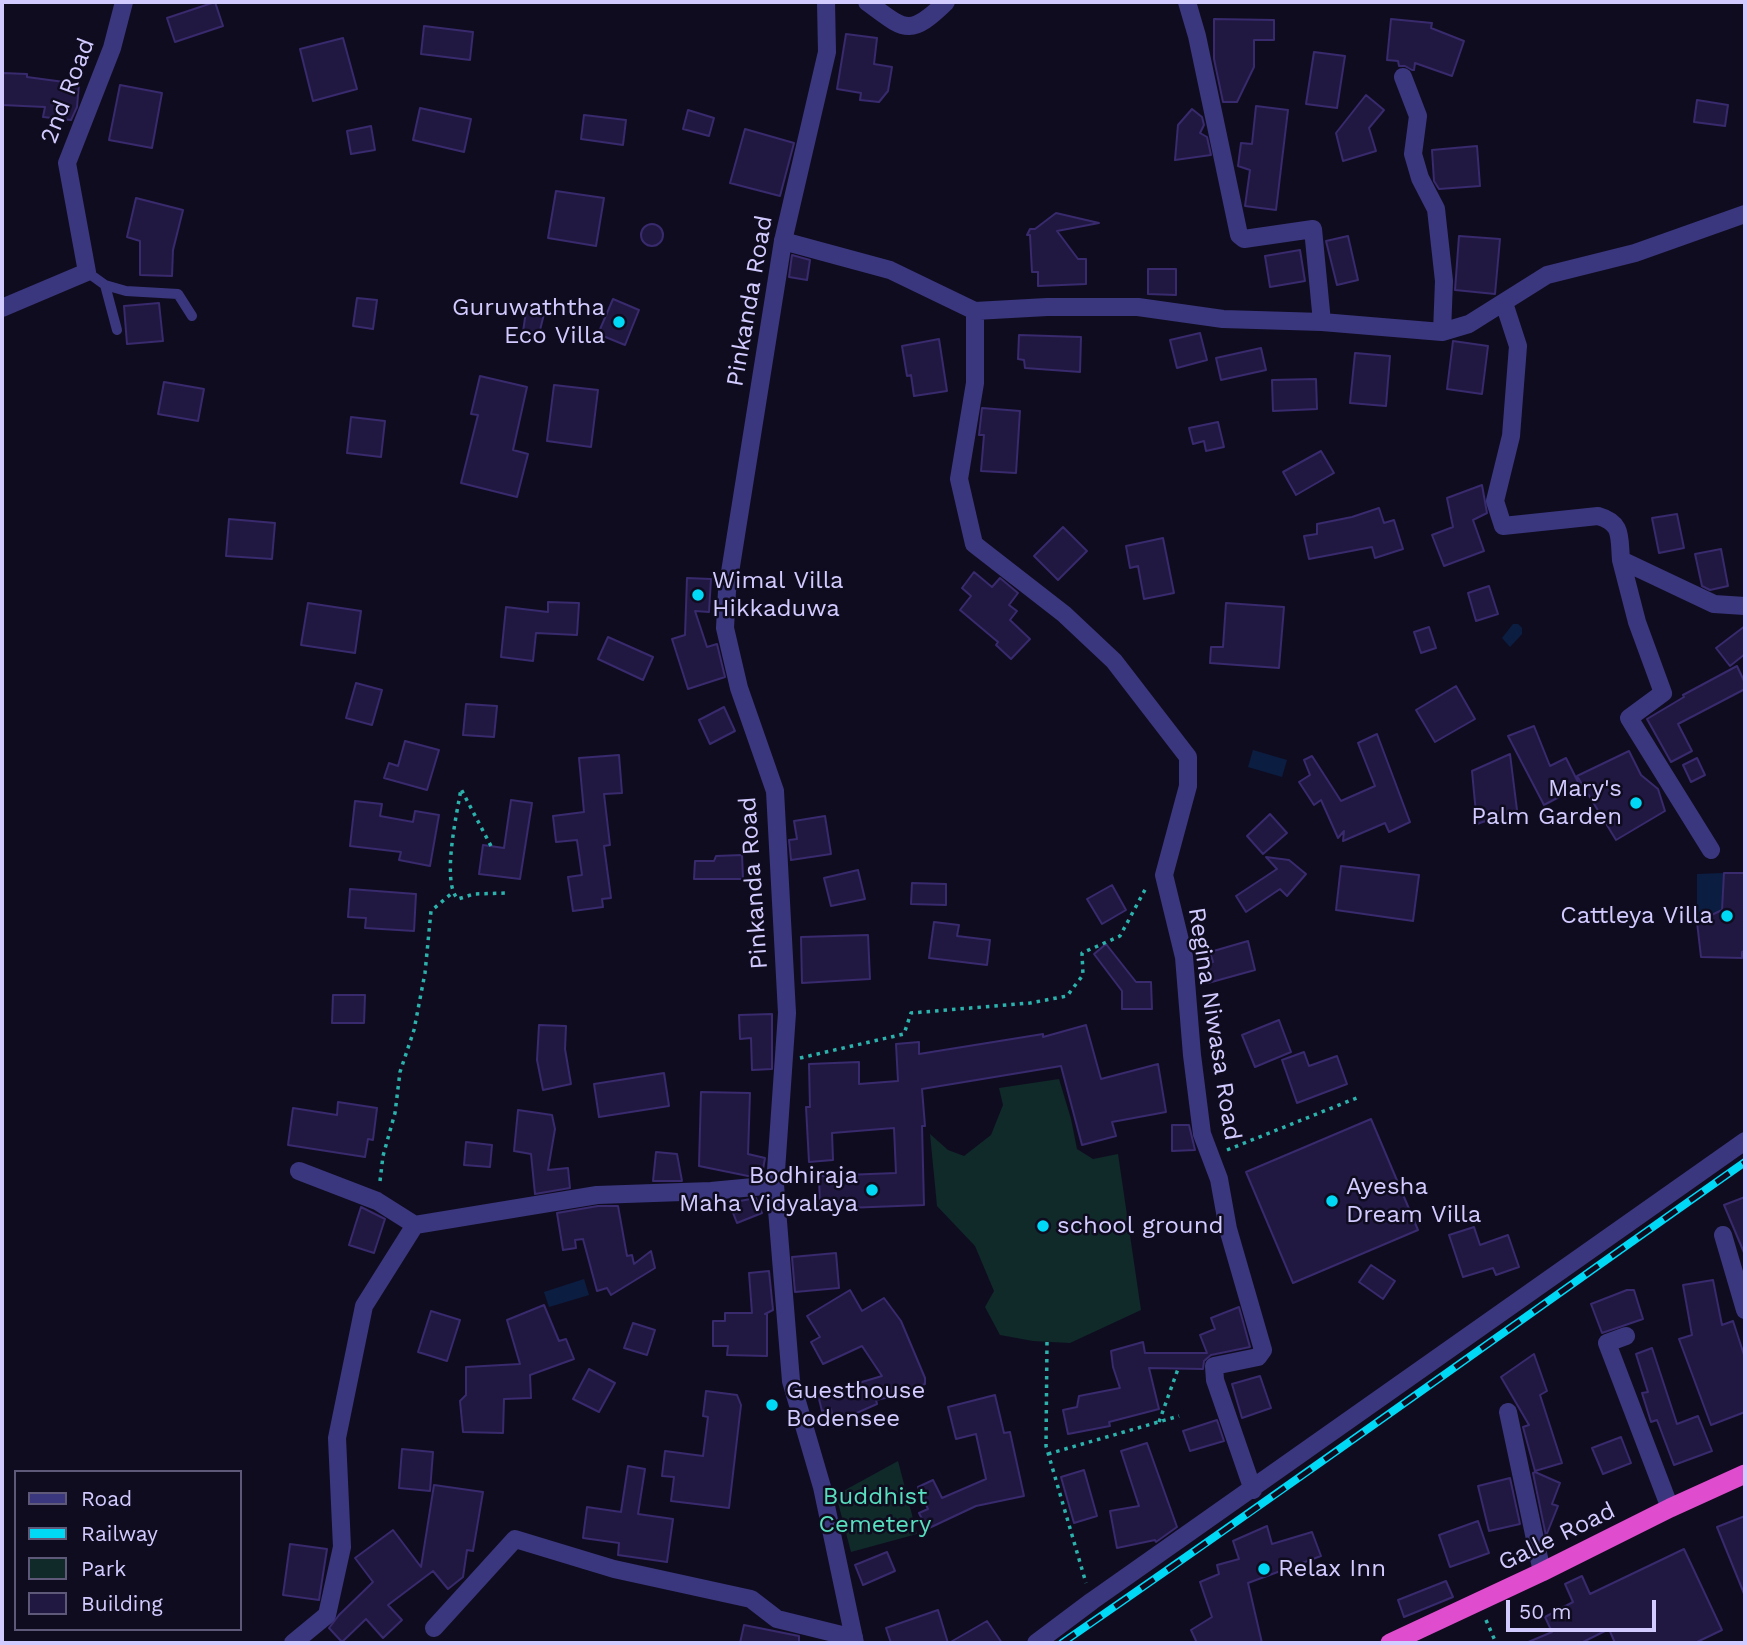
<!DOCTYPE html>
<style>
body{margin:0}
#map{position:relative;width:1747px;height:1645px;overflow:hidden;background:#100c20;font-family:"Work Sans",sans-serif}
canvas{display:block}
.frame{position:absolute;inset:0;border:4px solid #d2cbff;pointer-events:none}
.legend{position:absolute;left:14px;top:1470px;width:228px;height:161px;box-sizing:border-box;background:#100c20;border:2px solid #5e5879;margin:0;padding:9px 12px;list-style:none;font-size:21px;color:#d2cbff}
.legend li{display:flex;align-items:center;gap:14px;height:35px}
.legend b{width:35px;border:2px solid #5e5879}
.scale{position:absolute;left:1506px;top:1600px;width:150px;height:32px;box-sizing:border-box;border:4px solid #d2cbff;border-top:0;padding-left:9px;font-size:21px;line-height:24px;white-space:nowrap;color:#d2cbff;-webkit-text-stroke:5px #100c20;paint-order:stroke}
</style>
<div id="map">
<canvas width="1747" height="1645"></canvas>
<div class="frame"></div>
<ul class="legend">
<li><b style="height:9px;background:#3b377f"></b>Road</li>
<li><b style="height:9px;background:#00d9f6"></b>Railway</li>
<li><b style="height:19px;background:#0f2a29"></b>Park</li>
<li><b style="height:19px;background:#211841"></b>Building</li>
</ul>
<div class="scale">50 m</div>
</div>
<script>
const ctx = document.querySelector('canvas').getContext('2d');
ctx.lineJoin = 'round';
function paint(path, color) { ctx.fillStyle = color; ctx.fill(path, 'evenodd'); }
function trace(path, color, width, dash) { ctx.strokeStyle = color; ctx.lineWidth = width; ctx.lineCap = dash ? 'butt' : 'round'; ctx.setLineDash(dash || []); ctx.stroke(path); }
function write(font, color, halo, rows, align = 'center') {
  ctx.font = font + ' "Work Sans",sans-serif'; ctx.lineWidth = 5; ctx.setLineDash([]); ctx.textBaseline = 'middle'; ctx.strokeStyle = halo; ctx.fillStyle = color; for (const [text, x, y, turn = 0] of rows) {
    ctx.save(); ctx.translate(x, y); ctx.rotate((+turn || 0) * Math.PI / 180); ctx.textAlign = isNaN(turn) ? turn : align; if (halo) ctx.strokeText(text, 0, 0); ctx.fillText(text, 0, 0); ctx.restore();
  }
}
const green = new Path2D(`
 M1059,1079L1071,1119L1077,1149L1093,1159L1118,1154L1141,1310L1070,1343L1033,1341L1000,1335L985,1307L994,1291L975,1246L937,1206L930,1134L948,1150L964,1156L991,1135L1003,1105L999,1088Z
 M898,1461L917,1534L851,1552L836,1495Z`);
const water = new Path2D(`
 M1513,624H1518L1522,628V634L1510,647L1502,638Z
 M1253,750L1287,760L1282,777L1248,767Z
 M1724,873L1722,910L1697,922V874Z
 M584,1279L589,1295L549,1307L544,1292Z`);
const building = new Path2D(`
 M215,2L223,26L175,42L167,18Z
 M1214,19L1274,20V40H1254V67L1237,102H1223L1214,59Z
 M1391,19L1432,23L1431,28L1464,41L1452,76L1415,63L1414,70H1412L1405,66H1399L1398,61L1387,60Z
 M424,26L473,32L470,60L421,54Z
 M846,34L877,38L874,64L892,67L888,91L879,102L860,100L861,93L837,89Z
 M343,38L357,89L313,101L300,49Z
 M1314,52L1345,56L1337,108L1306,104Z
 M2,73L27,74V77L79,84L77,107L71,120L43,117L45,107L2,105Z
 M120,85L162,93L152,148L109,140Z
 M1366,95L1384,110L1369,128L1376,151L1343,161L1336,133Z
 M1697,100L1728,105L1725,126L1694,122Z
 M1256,106L1288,110L1276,210L1245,206L1250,170L1238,166L1241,143L1252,144Z
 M420,108L471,119L464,152L413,140Z
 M1192,109L1202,117L1204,125L1200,133L1207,137L1211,155L1175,160L1178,125Z
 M688,110L714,118L709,136L683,129Z
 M584,115L626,120L623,145L581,139Z
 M371,126L375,150L351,154L347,131Z
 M745,129L794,143L780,196L730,183Z
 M1477,146L1480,186L1439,189L1434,181L1432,150Z
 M556,191L604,198L596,246L548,238Z
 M136,198L183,210L173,250L172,276L140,275V241L127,237Z
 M1056,213L1099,223L1057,231L1078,259H1086V284L1038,286V272H1032L1030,235H1027L1030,229H1035Z
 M641 235a11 11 0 1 1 22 0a11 11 0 1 1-22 0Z
 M1348,236L1358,280L1337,285L1326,241Z
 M1459,236L1500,239L1495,294L1455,290Z
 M1300,250L1305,281L1270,287L1265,256Z
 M792,255L810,260L807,280L789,277Z
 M1148,269H1176V295L1148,294Z
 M357,298L377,300L373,329L353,326Z
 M613,299L639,310L625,345L598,334Z
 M159,303L163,341L127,344L124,306Z
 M526,311L544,314L539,334L523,332Z
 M1200,333L1207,360L1177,368L1170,340Z
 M1019,335L1081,337L1080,372L1025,368L1024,360L1018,359Z
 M939,339L947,391L914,396L911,375L907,376L902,346Z
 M1453,341L1488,346L1482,394L1447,389Z
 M1261,348L1266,370L1221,380L1216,358Z
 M1355,353L1390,356L1386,406L1350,403Z
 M480,376L527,387L513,450L528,454L517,497L461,483L478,415L471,414Z
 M1316,379L1317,409L1273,411L1272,380Z
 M164,382L204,389L198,421L158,414Z
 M554,385L598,390L591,447L547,441Z
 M982,408L1020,411L1016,473L981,471L984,435H979Z
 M351,417L385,421L381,457L347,453Z
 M1218,422L1224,447L1206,451L1204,441L1193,444L1189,428Z
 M1321,451L1334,473L1296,495L1283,472Z
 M1482,485L1487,513L1473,520L1484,551L1444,566L1432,535L1453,527L1447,498Z
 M1379,508L1384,523L1394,520L1403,549L1375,558L1372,547L1309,559L1304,536L1317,534V524L1352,517Z
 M1677,514L1684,548L1659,553L1652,518Z
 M229,519L275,523L272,559L226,556Z
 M1063,527L1087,551L1058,580L1034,556Z
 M1163,538L1174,593L1144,599L1138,566L1130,568L1126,546Z
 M1721,549L1728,586L1710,590L1702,586L1695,554Z
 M974,572L992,587L1000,578L1018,593L1009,605L1017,611L1010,620L1030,639L1011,659L996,645L998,642L960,610L971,596L962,588Z
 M687,578L711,579L709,612L695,611L707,647L717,644L725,677L688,689L672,639L685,635Z
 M1489,586L1498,614L1476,621L1468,593Z
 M548,602L579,603L577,635L536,633L533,661L501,657L506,607L548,612Z
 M308,603L361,611L355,653L301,645Z
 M1226,603L1284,607L1279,668L1210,663L1211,647H1223Z
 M1745,626V654L1730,666L1716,648Z
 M1429,627L1436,648L1421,653L1414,632Z
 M608,637L653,657L643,680L598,659Z
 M1737,666L1745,683V689L1678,724L1692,751L1671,762L1647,719L1684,697L1683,695Z
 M356,683L382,690L372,725L346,718Z
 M1456,686L1475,719L1435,742L1416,710Z
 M466,704L497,706L494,737L463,735Z
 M724,707L735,731L710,744L699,720Z
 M1534,726L1550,766L1566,758L1580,786L1544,805L1508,736Z
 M1377,734L1410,822L1389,832L1385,823L1343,841L1344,831L1338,838L1321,800L1314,805L1299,782L1310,775L1304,760L1312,756L1341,801L1375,786L1358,743Z
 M405,741L439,750L427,790L384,778L389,763L398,766Z
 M1629,751L1641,775L1658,789L1665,811L1616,840L1577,776Z
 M1510,754L1517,810L1477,824L1472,771Z
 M619,755L622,793L604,794L610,845L604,846L611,898L602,899L603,907L573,911L568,877L582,875L577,840L556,842L553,816L584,812L579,758Z
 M1697,758L1705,775L1691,782L1683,765Z
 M511,800L532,803L520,879L479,874L483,845L504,848Z
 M355,801L382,804L380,816L413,822L415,811L439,815L430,866L399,860L401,852L350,846Z
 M1270,814L1287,833L1263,854L1247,836Z
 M825,816L831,854L791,860L789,840L797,839L794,821Z
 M742,855L743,879H694L695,861H714L716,856Z
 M1266,857L1289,860L1306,874L1287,896L1280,889L1246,912L1236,896L1277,869Z
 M1341,866L1419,875L1413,921L1336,910Z
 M858,870L865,899L831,906L824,878Z
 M1724,873H1745V950L1742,952V958L1701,957L1697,922L1722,910Z
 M912,883L946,884V905L911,904Z
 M1112,885L1126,910L1102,924L1087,899Z
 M350,889L416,894L414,931L365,928L366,918L348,917Z
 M934,922L959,925L957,936L990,940L987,965L929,958Z
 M868,935L870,979L802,983L801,937Z
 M1248,941L1255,970L1208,983L1203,965L1213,962L1210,952Z
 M1106,944L1136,982H1151L1152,1009H1122V991L1094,954Z
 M333,995H365L364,1023H332Z
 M772,1014V1069L752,1070L751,1038L740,1039L739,1015Z
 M1279,1020L1291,1052L1255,1067L1242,1035Z
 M539,1025L566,1026L565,1049L571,1084L543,1090L537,1060Z
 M1086,1025L1101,1079L1158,1064L1166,1112L1112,1122L1116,1136L1082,1145L1061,1066L922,1089L925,1126H922L924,1205L820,1209L819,1176L896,1173L894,1128L832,1133L833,1160L809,1162L806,1107H810L809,1064L859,1062V1084L898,1081L896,1044L919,1042V1054L1043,1034V1037Z
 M1304,1052L1309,1066L1337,1056L1347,1084L1297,1103L1282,1060Z
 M664,1073L669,1106L599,1117L594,1084Z
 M701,1092L750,1093L748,1154L765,1158L762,1175L748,1176L699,1166Z
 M338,1102L377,1108L373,1140L368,1139L365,1157L288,1145L293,1108L337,1115Z
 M518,1110L552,1115L555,1129L548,1170L568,1168L570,1188L535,1194L531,1154L514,1151Z
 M1371,1119L1418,1230L1293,1283L1246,1172Z
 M1172,1125H1189L1195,1150L1172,1151Z
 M466,1142L492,1145L490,1167L464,1165Z
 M656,1152L677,1154L682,1181H653Z
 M1745,1197V1255L1724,1205Z
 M756,1198L762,1213L737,1223L729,1203Z
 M598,1206H618L627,1256L632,1255L634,1264L651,1251L655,1268L611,1295L607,1288L597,1291L583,1239L575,1240L576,1248L563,1250L557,1213Z
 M361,1207L385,1219L374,1253L349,1245Z
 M1474,1227L1480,1245L1508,1235L1519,1267L1496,1275L1493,1268L1463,1277L1449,1235Z
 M836,1253L839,1288L795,1292L792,1257Z
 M1371,1265L1395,1281L1383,1299L1359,1282Z
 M769,1271L773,1310L765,1314H767V1356L727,1355L728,1346H713V1321H725V1313H752L749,1273Z
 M1713,1280L1722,1325L1733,1321L1745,1358V1412L1711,1425L1679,1339L1692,1335L1683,1285Z
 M850,1290L862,1311L884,1298L901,1321L925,1378V1384L899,1395L876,1400L877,1404L834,1423L831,1409L822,1411L818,1395L882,1376L862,1346L823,1364L811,1342L820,1337L807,1316Z
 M1627,1290H1634L1643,1319L1602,1333L1591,1304Z
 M544,1305L559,1341L566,1339L574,1359L530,1375L531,1398L504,1399L503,1433L463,1432L460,1401L466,1395V1367L520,1364L507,1320Z
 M1239,1307L1250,1347L1211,1355L1204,1361L1203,1369L1149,1368L1159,1409L1109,1422L1110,1426L1068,1434L1063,1410L1077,1407L1079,1396L1120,1388L1113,1367L1111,1351L1143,1342L1145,1353H1207L1200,1335L1215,1329L1211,1318Z
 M431,1311L460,1320L447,1361L418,1352Z
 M633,1323L655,1330L647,1355L624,1348Z
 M1652,1348L1677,1424L1698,1416L1712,1451L1674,1465L1657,1420L1651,1422L1642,1393L1648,1392L1636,1354Z
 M1534,1354L1547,1391L1540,1395L1562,1463L1535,1471L1523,1427L1529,1425L1501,1377Z
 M589,1369L615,1383L599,1412L573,1399Z
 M1260,1376L1271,1408L1242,1418L1232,1384Z
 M706,1391L737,1395L741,1405L729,1508L671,1501L674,1477L662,1476L665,1451L703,1456L708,1417L703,1416Z
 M995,1395L1004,1433L1010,1432L1024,1496L976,1506L927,1529L919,1513L928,1509L918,1487L933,1480L942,1498L986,1479L976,1434L956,1439L948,1407Z
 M1217,1420L1224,1441L1190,1451L1183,1431Z
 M1621,1437L1631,1463L1603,1474L1592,1448Z
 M1147,1443L1177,1527L1156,1542L1155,1540L1117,1548L1110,1511L1139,1506L1121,1451Z
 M402,1449L433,1452L430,1491L399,1488Z
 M628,1466L645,1469L638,1514L673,1519L667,1562L618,1555L619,1543L583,1538L587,1507L621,1512Z
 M1084,1470L1097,1516L1074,1523L1061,1477Z
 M1535,1472L1560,1483L1552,1504L1558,1506L1546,1536L1533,1473Z
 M1510,1478L1520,1524L1489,1531L1478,1486Z
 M434,1485L483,1492L473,1551L467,1550L463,1577L448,1589L433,1571L388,1605L402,1620L383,1638L366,1619L342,1642L329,1628L339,1615L373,1582L355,1558L393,1530L421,1567Z
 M1745,1516V1596L1717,1527Z
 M1478,1521L1489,1553L1450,1567L1439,1535Z
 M1267,1526L1272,1544L1312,1532L1321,1556L1248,1583L1262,1643H1197L1191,1630L1212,1617L1200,1582L1219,1574L1217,1565L1239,1559L1233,1541Z
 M290,1544L327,1549L319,1600L283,1595Z
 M1684,1549L1722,1630L1695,1643H1615L1609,1629L1581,1643H1526L1552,1632L1545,1617L1573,1602L1565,1584L1582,1576L1590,1594Z
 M887,1552L895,1571L863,1585L855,1565Z
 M1446,1581L1453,1597L1404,1617L1398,1600Z
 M938,1610L948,1643H891L886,1628Z
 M987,1621L1002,1643H949Z
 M744,1625L799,1636V1643H740Z`);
const path = new Path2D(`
 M491,846L461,789C457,813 441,883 458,899L474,894L508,893
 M800,1058L904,1034L911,1013L1030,1003L1067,996L1083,975L1082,953L1120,936L1147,886
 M1227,1150L1359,1097
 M380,1181L383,1156L395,1113L400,1072L414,1030L425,973L431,911L452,893
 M1047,1342L1046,1446L1086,1583
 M1159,1422L1178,1369
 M1048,1454L1179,1416
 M1486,1620L1496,1643`);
const service = new Path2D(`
 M87,272L105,285L117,330
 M105,285L126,291L178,294L192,316`);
const minor = new Path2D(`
 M867,2C905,30 909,38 946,2
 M1187,2L1197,36L1239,235L1244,239L1313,229L1322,322L1442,332L1469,324L1547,275L1635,253L1745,214
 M1403,77L1418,116L1413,154L1420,178L1436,209L1444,281L1442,332
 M783,241L890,270L975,311V383L959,479L974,544L1064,614L1114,661L1188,757V786L1164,875L1184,957L1192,1055L1202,1134L1219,1179L1228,1229L1263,1350L1258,1357L1214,1366L1215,1380L1253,1490
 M1504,303L1518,346L1511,436L1495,501L1503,526L1598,516C1623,523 1619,537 1621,560L1714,604L1745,606
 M2,308L87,272L67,163L112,48L124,2
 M975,311L1047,307H1138L1223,319L1322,322
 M1621,560L1637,622L1663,693L1629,718L1711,850
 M299,1171L377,1201L415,1225L597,1195L711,1191L775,1185
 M1723,1235L1745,1310
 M1626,1336L1607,1343L1670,1508
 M1508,1412L1542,1572
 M434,1628L515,1539L614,1569L751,1599L777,1619L854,1638
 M293,1643L327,1615L342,1547L337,1438L364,1306L415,1225
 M1036,1643L1092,1601L1745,1141`);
const tertiary = new Path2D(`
 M826,2L827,52L783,241L727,591L725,628L739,688L775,791L787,1013L775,1185L791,1381L822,1487L855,1643`);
const trunk = new Path2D(`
 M1390,1643L1542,1572L1670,1508L1745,1474`);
const rail = new Path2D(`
 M1062,1643C1292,1485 1517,1322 1745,1162`);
const markers = [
 [619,322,7,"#00d9f6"],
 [698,595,7,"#00d9f6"],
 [1636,803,7,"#00d9f6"],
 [1727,916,7,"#00d9f6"],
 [872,1190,7,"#00d9f6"],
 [1332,1201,7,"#00d9f6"],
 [1043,1226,7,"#00d9f6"],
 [772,1405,7,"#00d9f6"],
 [1264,1569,7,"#00d9f6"]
];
const streetNames = [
 ["2nd Road",68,91,-69],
 ["Pinkanda Road",750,301,-80],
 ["Pinkanda Road",754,883,-94],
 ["Regina Niwasa Road",1214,1024,81],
 ["Galle Road",1557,1537,-26]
];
const poiNames = [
 ["Guruwaththa",605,308,"right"],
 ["Eco Villa",605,336,"right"],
 ["Wimal Villa",712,581],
 ["Hikkaduwa",712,609],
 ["Mary's",1622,789,"right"],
 ["Palm Garden",1622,817,"right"],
 ["Cattleya Villa",1713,916,"right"],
 ["Bodhiraja",858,1176,"right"],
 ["Maha Vidyalaya",858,1204,"right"],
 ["Ayesha",1346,1187],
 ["Dream Villa",1346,1215],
 ["school ground",1057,1226],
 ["Guesthouse",786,1391],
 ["Bodensee",786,1419],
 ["Relax Inn",1278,1569]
];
const parkNames = [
 ["Buddhist",875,1497],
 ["Cemetery",875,1525]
];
paint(green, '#0f2a29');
paint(water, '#0b1e41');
paint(building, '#211841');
trace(building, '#382a6d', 2);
trace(path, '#2cb2ac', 3.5, [3.5, 5]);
trace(service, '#3b377f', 10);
trace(minor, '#3b377f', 18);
trace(tertiary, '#3b377f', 18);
trace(trunk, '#e04cce', 19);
trace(rail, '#00d9f6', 8);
trace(rail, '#100c20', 5, [16]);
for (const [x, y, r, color] of markers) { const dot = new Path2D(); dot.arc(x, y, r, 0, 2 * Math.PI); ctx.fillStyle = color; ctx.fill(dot); trace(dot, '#100c20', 2.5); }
write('24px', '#d2cbff', '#100c20', streetNames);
write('24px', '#d2cbff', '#100c20', poiNames, 'left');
write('24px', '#57dfbf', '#100c20', parkNames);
</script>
